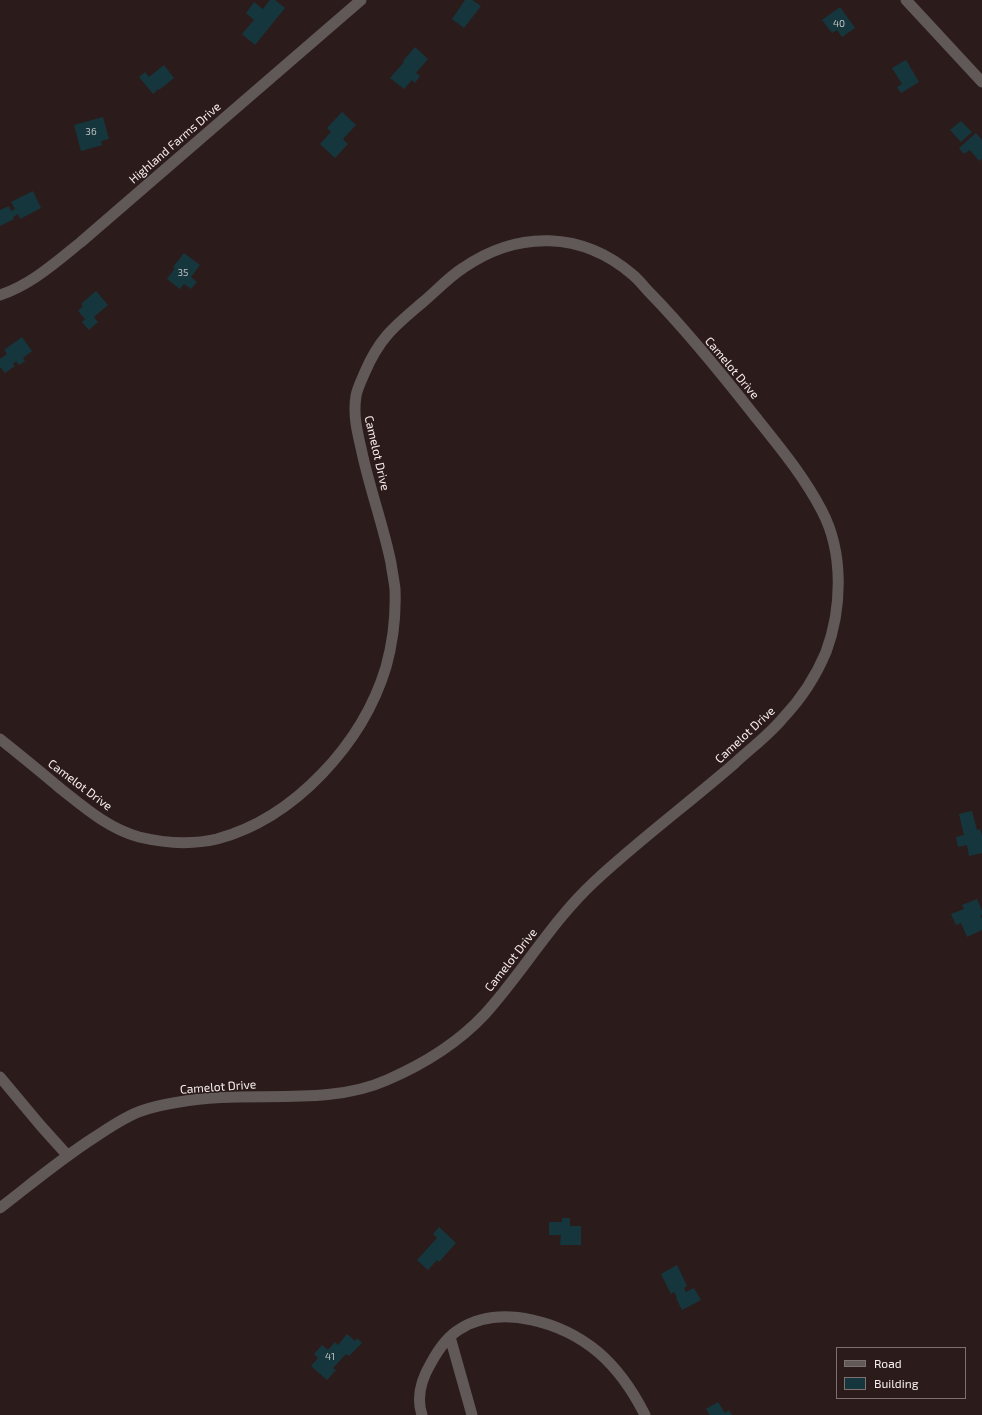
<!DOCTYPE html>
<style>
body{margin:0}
#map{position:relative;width:982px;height:1415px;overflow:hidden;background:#2b1c1b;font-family:"Exo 2",sans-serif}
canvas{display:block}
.legend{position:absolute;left:836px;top:1347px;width:130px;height:52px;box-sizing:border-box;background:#2b1c1b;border:1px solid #7d706f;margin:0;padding:5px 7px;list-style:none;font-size:12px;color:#f8eeed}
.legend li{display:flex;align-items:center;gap:8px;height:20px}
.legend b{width:20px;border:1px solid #7d706f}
</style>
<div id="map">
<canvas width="982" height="1415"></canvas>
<ul class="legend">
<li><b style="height:5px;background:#615958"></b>Road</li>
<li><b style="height:11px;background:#16363d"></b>Building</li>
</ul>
</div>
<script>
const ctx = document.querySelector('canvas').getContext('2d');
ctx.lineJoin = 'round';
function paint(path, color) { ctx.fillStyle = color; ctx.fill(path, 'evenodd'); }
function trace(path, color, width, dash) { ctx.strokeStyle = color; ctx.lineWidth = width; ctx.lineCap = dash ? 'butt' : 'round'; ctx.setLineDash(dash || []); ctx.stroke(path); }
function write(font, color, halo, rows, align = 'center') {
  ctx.font = font + ' "Exo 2",sans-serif'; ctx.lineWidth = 3; ctx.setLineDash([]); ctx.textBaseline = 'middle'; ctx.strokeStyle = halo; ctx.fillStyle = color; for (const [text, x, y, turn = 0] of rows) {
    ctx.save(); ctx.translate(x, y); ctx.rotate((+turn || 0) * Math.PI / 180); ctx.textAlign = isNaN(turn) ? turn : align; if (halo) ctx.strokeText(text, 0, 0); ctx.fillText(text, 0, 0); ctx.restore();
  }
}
const building = new Path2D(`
 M270,0H275L285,8L255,45L242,34L254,20L246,13L254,2L263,9Z
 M465,0H472L481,6L464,28L452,19Z
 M840,7L855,28L842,37L837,30L832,33L822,20Z
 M415,47L428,59L416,73L420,76L415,83L412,80L404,89L390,78L404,62L403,61Z
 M906,60L919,82L901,93L897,87L902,84L892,68Z
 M164,65L174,78L159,90L158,89L153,94L139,77L145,72L149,77Z
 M342,112L356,125L343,139L348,144L335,158L320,144L331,132L327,128Z
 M103,117L109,139L101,141L102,145L81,151L74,125Z
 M961,121L972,132L961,142L950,130Z
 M976,133L982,140V159L979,161L970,150L964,154L959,148Z
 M33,191L41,208L20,219L18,214L13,217L14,219L0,226V210L9,206L11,211L15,209L11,202Z
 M184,253L200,265L191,277L197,282L191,289L184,284L180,289L167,279L175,268L173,267Z
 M96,291L108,305L94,317L98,322L89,330L82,322L85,319L78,311L83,306L81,304Z
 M22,337L32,351L23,358L25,361L19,365L16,361L13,364L15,366L5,373L0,367V359L7,354L4,350Z
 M972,811L977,830L980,829L982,836V853L969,856L967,845L958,847L956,837L964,835L959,814Z
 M977,899L982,911V915H980L982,919V930L967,937L961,923L956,925L951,914L964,909L962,905Z
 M562,1218H570V1226H581V1245H560L561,1235H549V1222H562Z
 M439,1227L456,1243L439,1262L437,1260L428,1270L417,1260L437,1238L433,1234Z
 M677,1265L687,1286L684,1288L686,1292L694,1288L701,1300L682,1310L676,1298L677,1297L674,1292L671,1294L661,1274Z
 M347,1334L355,1341L357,1338L362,1343L349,1356L346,1354L333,1368L336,1370L327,1380L311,1366L318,1358L314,1354L322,1345L328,1350L335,1342L338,1345Z
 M718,1402L725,1413L729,1410L732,1415H710L706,1409Z`);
const minor = new Path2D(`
 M906,0L982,82
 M0,295C31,285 56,262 81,242L361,0
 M0,739C20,755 41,772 61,789C85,808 109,829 139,837C164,843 191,845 217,839C295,818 363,743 386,667C393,642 396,615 395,589C394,580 392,571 391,563C383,524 369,487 361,448C357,431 353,414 356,396C357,389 362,379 365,372C380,337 395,326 423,302C436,291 449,277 463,268C518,230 582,231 633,275C640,281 645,288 651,294C688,332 721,373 754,415C778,445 804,476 822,511C844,553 842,609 826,652C816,676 801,699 783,718C769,735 751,748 735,763C689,803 639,840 594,882C552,921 523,972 485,1014C458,1043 424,1064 387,1080C325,1108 246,1089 179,1102C167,1104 152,1107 141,1111C124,1117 109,1128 95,1137C62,1158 31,1184 0,1208
 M0,1077L41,1126L68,1156
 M450,1337L472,1415
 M422,1415C416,1397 422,1378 431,1363C438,1350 448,1336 460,1329C502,1303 563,1323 598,1352C619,1370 633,1391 645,1415`);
const numberNames = [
 ["40",839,24],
 ["36",91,132],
 ["35",183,273],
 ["41",330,1357]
];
const streetNames = [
 ["Highland Farms Drive",175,143,-41],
 ["Camelot Drive",732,368,50],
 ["Camelot Drive",377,453,77],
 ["Camelot Drive",745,735,-43],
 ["Camelot Drive",80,785,37],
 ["Camelot Drive",511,960,-52],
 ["Camelot Drive",218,1087,-4]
];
paint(building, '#16363d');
trace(minor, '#615958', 11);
write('10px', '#c0c0c1', null, numberNames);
write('12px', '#f8eeed', '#2b1c1b', streetNames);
</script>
